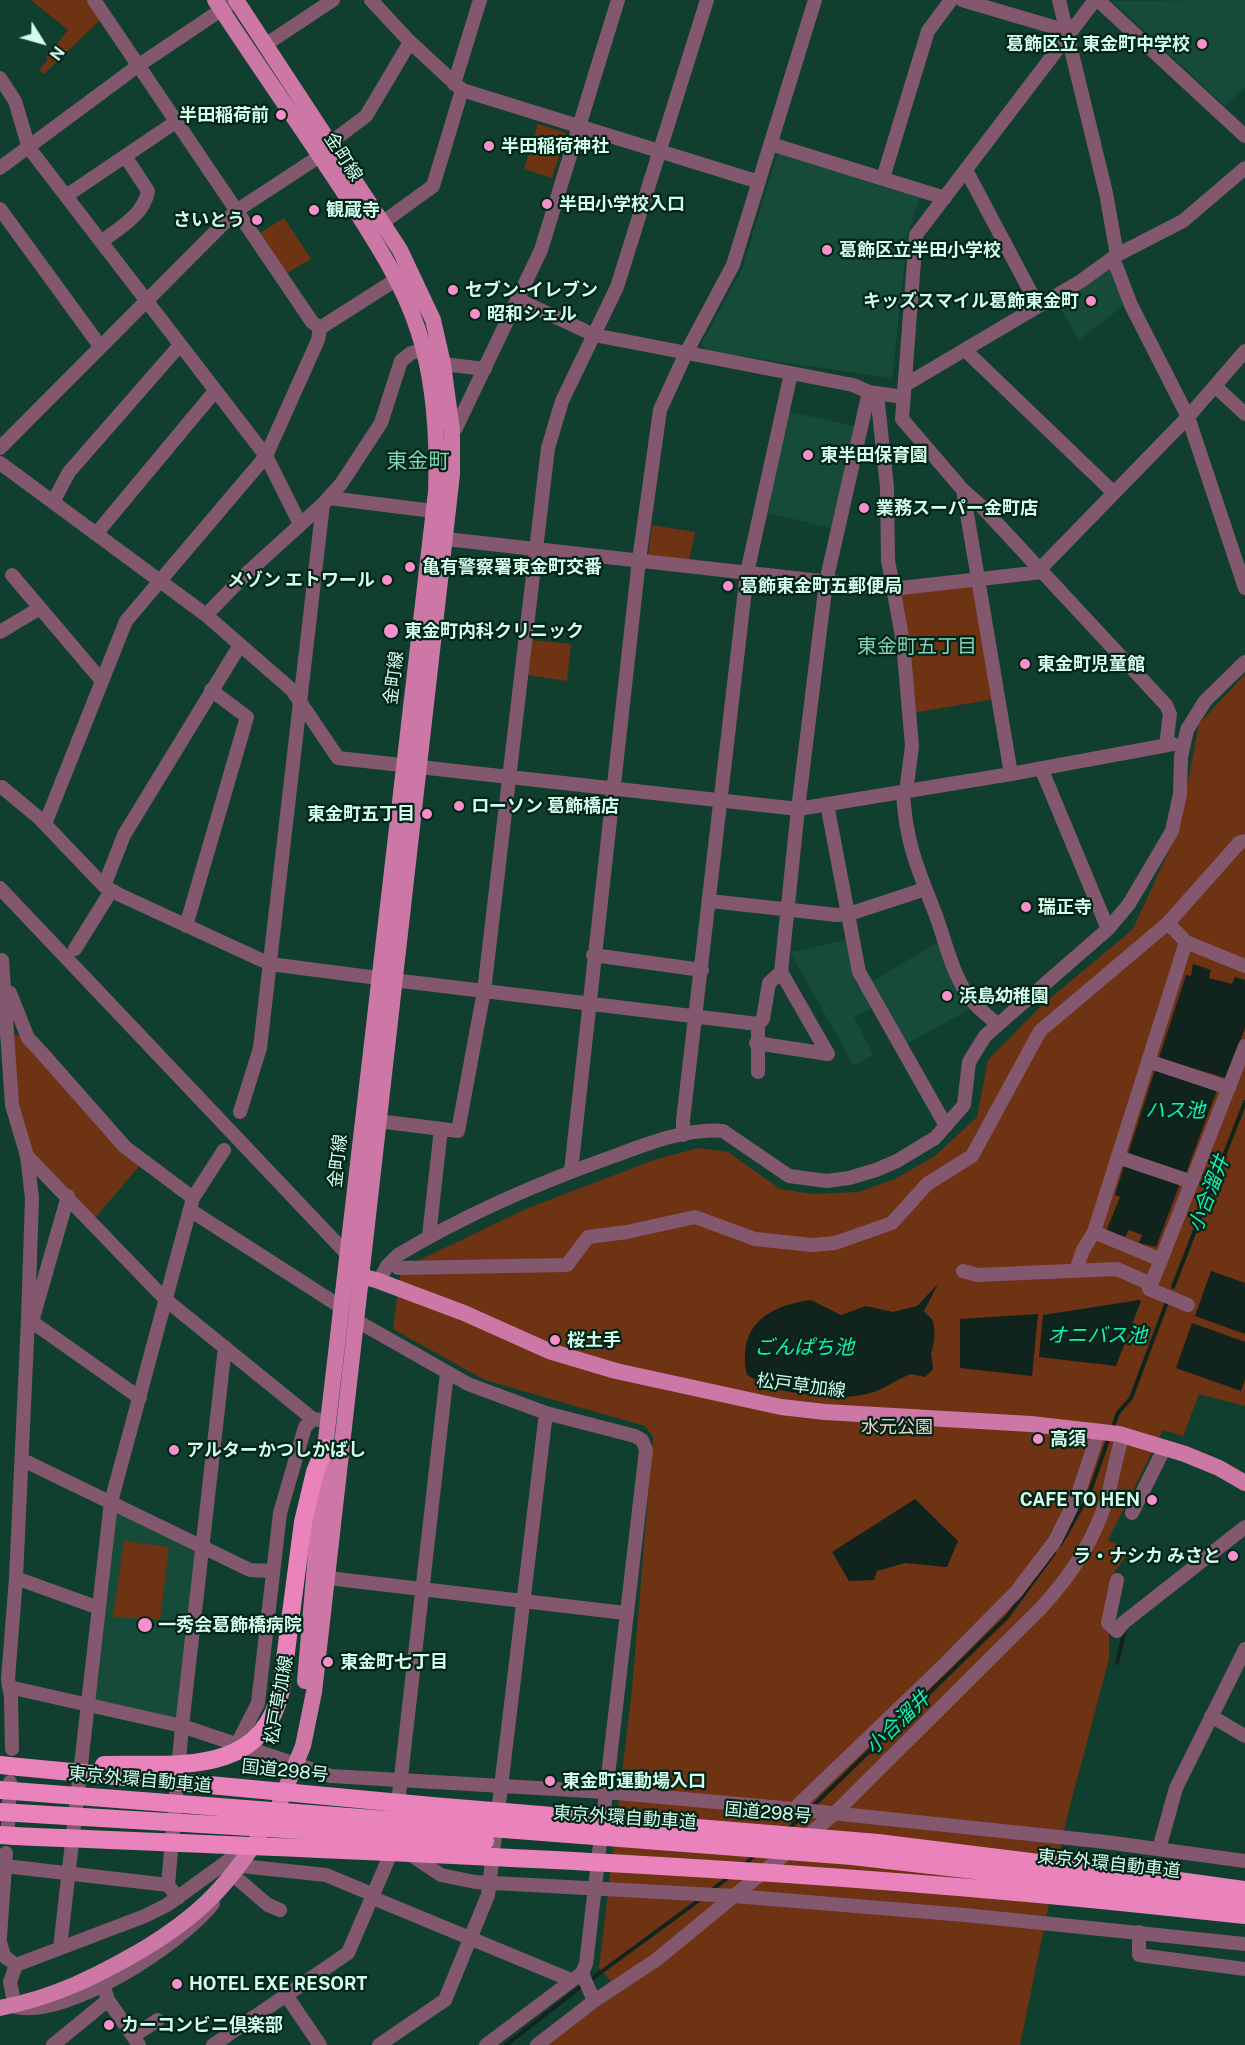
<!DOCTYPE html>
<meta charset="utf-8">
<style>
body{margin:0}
#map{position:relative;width:1245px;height:2045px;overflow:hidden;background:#103f2f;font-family:"Public Sans",sans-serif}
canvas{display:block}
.north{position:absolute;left:12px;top:12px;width:60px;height:60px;-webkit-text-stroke:4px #002418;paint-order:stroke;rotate:127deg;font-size:16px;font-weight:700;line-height:24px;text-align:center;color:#d4fcea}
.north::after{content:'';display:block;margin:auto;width:21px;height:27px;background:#d4fcea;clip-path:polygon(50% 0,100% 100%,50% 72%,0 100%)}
</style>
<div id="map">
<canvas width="1245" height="2045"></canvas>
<div class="north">N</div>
</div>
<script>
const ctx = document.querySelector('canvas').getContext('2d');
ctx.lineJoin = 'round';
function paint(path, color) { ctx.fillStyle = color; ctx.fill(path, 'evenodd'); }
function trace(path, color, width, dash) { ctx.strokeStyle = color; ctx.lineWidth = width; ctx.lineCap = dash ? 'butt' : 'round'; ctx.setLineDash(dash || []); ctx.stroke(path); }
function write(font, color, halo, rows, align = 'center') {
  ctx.font = font + ' "Public Sans","Noto Sans JP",sans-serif'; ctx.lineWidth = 4.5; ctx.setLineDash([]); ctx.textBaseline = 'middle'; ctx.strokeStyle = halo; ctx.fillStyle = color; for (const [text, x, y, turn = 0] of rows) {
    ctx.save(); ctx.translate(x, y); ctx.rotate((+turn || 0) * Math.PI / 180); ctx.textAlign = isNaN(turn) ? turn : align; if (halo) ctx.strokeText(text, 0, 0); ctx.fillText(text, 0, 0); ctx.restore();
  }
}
const built = new Path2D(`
 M1245,0V87L1225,106L1112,1Z
 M782,153L920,197L908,232L892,378L707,351L702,343L742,269L777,155Z
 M1112,262L1128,302L1079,340L1055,300Z
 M786,411L857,427L835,529L764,512Z
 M846,940L852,975L859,989L940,941L974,1007L905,1045L881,1003L854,1017L873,1055L854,1066L790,952Z
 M113,1506L199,1548L179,1722L92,1702Z`);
const green = new Path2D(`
 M31,0H88L101,19L44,74L39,71L48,59L46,57L68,30Z
 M538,124L566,133L552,178L524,169Z
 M284,218L311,259L287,273L260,233Z
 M652,525L695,532L689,561L648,555Z
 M974,586L994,699L913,713L896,593Z
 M532,640L571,644L567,681L527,675Z
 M1245,674V1406L1199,1394L1183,1436L1163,1430L1108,1540L1130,1551L1109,1580V1659L1066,1821L1020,2045H546L620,1991L599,1968L632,1689L653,1437L645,1426L485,1380L393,1329L401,1269L528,1208L654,1160L698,1148L728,1152L780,1189L813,1194L859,1192L895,1179L935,1156L977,1117L988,1060L1041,1006L1133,929L1179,829L1199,724Z
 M12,1034L21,1036L141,1164L94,1219L32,1154L17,1108Z
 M124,1541L169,1547L160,1620L113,1617Z`);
const water = new Path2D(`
 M1193,964L1211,970L1209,978L1232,984L1235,977L1245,980V1028L1226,1078L1159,1058L1186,975L1191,976Z
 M1156,1067L1218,1087L1186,1173L1128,1154Z
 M1125,1163L1181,1181L1156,1247L1139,1243L1142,1235L1129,1230L1125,1237L1106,1231L1120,1197L1115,1195Z
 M1211,1271L1245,1283V1334L1195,1316Z
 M938,1284L924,1311C926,1314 929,1316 931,1318C937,1325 934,1347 931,1353L933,1369L925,1377L911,1374C898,1379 887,1387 874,1392C841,1403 797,1393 764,1387L758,1386L756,1380L747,1375C737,1326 767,1306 811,1300L841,1315L866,1306L893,1312L917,1306Z
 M1139,1300L1141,1301L1116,1366L1039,1357L1043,1315Z
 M1038,1314L1032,1376L960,1368V1319Z
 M1192,1323L1245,1342V1379L1241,1391L1176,1368Z
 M915,1499L958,1541L947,1567L905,1563L877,1571L874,1580L849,1581L832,1552Z`);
const stream = new Path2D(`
 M1173,1287L1245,1102
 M1113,1427L1118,1413L1131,1398L1167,1302
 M1060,1545L1089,1494L1109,1437
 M1117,1663L1125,1629
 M811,1808L1007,1617L1054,1553
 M787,1830L804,1815
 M743,1866L755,1855
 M712,1890L730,1876
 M589,1981L702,1898
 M506,2045L583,1985`);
const minor = new Path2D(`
 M94,0L312,322L320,328
 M371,0L410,42L462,90L759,182
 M962,0L1067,31
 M1059,0L1106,193L1117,255
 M1095,0L916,235L902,419L963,490L981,506L1166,705L1170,714L1166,745
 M1098,0L1245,136
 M265,45L333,0
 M0,78L15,101L29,148L266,456L300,524
 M454,84L480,0
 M330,143L366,116L410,42
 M771,144L945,198
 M0,168L139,65L236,0
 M966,170L1038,306
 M883,178L928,31L951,0
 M66,196L177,121
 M0,209L100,346
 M382,223L433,186L462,90
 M101,242C119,228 144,215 148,191L125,156
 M1113,258L1131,305L1188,417L1245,588
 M517,299L594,335L853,385L869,392
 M965,350L1114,493
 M443,364L485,369
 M905,385L1081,281L1117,255L1183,221L1245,168
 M1215,386L1245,414
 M877,394L887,487L888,560L903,642L912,746L906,792
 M447,431L456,428L541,250L618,0
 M0,448L236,211L320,156
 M0,463L206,615L292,690L338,758L798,809L826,582L869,392L903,397
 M963,490L1011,774
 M329,498L433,511
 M53,502L69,472L180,345
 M96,534L215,391
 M446,539L892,589L1042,572
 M1040,569L1188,417L1245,351
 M12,575L102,681
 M206,615L246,574L323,504L341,484L381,423L401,361L411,353L424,350
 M0,632L40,608
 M1041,768L1108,929
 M2,787L39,818L104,886L120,895L270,964L378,978
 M903,793C906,843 917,867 935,913C946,942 952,977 973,1002C980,1010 989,1017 997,1024
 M827,804L859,972L946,1126
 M45,824L126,621L266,456L318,340L320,328L397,279
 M1245,841L1240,842L1168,923L1186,942L1094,1232L1161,1260L1245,1046
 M104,886L124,835L240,645
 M0,888L347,1254
 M710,901L837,915L849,914L925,889
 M186,926L247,717L211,690
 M1186,942L1245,966
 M75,949L111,891
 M593,955L702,970
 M2,960L12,1105L27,1156L32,1198L28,1319L140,1398
 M393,980L758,1024
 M10,993L28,1038L42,1053L125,1147L193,1198
 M756,1043L828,1054L781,972L798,809L1011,774L1173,744
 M1148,1061L1229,1088
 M758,1072V1024L763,1019L769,983L781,972
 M240,1112L260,1048L323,504
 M378,1121L458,1131L484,991L548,448L562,401L617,287L707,0
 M683,1135V1120L747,573L791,373
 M27,1156L166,1300L313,1419L329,1421
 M1118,1157L1192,1182
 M571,1171L639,560L660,410L686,353L733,265L815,0
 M190,1210L341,1307
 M429,1236L441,1129
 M1161,1260L1149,1289L1188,1305
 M398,1268L567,1265L588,1237L627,1232L695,1217L755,1239L812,1245L835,1243L892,1223L927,1184L972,1156L1040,1031L1168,923
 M1076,1270L1083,1250L1094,1232
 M963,1271L977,1275L1117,1269L1151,1284
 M379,1281L387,1266L398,1255C468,1213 540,1182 617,1155C649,1143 688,1128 723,1131L789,1176L827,1181L849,1178L876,1170L897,1161L935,1138L964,1105L969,1062L985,1036L1108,929L1129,904L1172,831L1180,794L1181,757L1187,730L1205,701L1245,662
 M33,1318L68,1196
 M357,1321L468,1384L546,1413
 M22,1462H27L250,1570L273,1571
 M1132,1513L1165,1447
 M16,1578L99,1608
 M328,1578L625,1613
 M1117,1580L1108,1623L1117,1631L1123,1623L1245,1527
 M9,1687L182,1726L331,1776L606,1792L794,1809L1106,1842L1245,1861
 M1211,1716L1245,1736
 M237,1744L258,1703L280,1513L305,1427L313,1419
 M12,1749L11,1697L8,1679L16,1578L28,1319
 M794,1809L946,1663L1016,1592L1055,1541L1078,1494L1099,1431
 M397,1812L447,1373
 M8,1827L10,1782
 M1159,1849L1176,1788L1245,1649
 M408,1853L441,1875L475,1882L734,1896L965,1915L1245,1944
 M5,1866L168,1885
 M241,1866L326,1875L374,1895
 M233,1875L268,1905L280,1910
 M178,1898L168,1885L169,1874L182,1726L225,1347
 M373,1898L571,1980
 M213,1904C181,1944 68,2019 15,2007L10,1982L16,1965L145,1916L167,1905L236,1855
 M1139,1932V1955L1245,1969
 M0,1937L6,1853
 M0,1942L4,1956L16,1965
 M60,1948L111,1502L193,1198L224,1150
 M582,1973L594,2001
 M286,1995L320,2045
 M108,2000L139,2045
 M133,2036L158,2020
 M53,2045L108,2000L103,1984
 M213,2045L348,1953L394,1846
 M379,2045L445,2000L488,1895L546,1413L635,1436L642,1440L646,1450L586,1964L582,1973L486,2045
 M537,2045L594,2001L656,1960L834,1814L1040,1609C1069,1578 1095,1539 1107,1498C1113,1477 1116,1456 1123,1435`);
const major = new Path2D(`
 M215,0C258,66 304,131 347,197C374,240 402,281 418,330C435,382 438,437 436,492L325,1448L305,1681
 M236,0L400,250L433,320L443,364L452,431V474L314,1692L303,1746L280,1802
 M352,1274L376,1280L464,1313L549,1351L616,1371L781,1407L825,1412L1031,1424L1119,1434L1185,1454L1219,1468L1245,1483
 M142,1950C197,1917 224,1890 259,1837`);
const highway = new Path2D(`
 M303,1522L315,1472L325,1448
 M0,1765L19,1767
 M0,1835L15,1836
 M1157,1878L1245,1890
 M1150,1905L1245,1915`);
const majorBridge = new Path2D(`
 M0,2008C55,1997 95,1977 142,1950`);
const highwayBridge = new Path2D(`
 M104,1765C174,1763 262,1778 281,1690L303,1522
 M19,1767L432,1806L878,1843L1143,1876
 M0,1790L852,1856L1245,1901
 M0,1812L485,1841
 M15,1836C394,1852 773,1865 1150,1905`);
const markers = [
 [1202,44,6,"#f98fca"],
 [281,115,6,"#f98fca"],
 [489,146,6,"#f98fca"],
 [547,204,6,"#f98fca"],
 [314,210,6,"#f98fca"],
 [257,220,6,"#f98fca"],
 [827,250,6,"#f98fca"],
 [453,290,6,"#f98fca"],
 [1091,301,6,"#f98fca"],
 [475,314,6,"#f98fca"],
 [808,455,6,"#f98fca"],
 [864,508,6,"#f98fca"],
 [410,567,6,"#f98fca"],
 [387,580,6,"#f98fca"],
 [728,586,6,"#f98fca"],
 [391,631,8,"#f98fca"],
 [1025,664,6,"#f98fca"],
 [459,806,6,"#f98fca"],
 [427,814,6,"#f98fca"],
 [1026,907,6,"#f98fca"],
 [947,996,6,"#f98fca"],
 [555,1340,6,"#f98fca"],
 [1038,1439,6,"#f98fca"],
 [174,1450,6,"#f98fca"],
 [1152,1500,6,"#f98fca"],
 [1233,1556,6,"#f98fca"],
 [145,1625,8,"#f98fca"],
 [328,1662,6,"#f98fca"],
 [550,1781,6,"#f98fca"],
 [177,1984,6,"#f98fca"],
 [109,2025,6,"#f98fca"]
];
const poiNames = [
 ["葛飾区立 東金町中学校",1190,44,"right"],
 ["半田稲荷前",269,115,"right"],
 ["半田稲荷神社",501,146],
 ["半田小学校入口",559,204],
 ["観蔵寺",326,210],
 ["さいとう",245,220,"right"],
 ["葛飾区立半田小学校",839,250],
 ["セブン-イレブン",465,290],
 ["キッズスマイル葛飾東金町",1079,301,"right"],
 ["昭和シェル",487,314],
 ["東半田保育園",820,455],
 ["業務スーパー金町店",876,508],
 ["亀有警察署東金町交番",422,567],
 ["メゾン エトワール",375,580,"right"],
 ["葛飾東金町五郵便局",740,586],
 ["東金町内科クリニック",404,631],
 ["東金町児童館",1037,664],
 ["ローソン 葛飾橋店",471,806],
 ["東金町五丁目",415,814,"right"],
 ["瑞正寺",1038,907],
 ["浜島幼稚園",959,996],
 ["桜土手",567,1340],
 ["高須",1050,1439],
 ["アルターかつしかばし",186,1450],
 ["CAFE TO HEN",1140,1500,"right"],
 ["ラ・ナシカ みさと",1221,1556,"right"],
 ["一秀会葛飾橋病院",158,1625],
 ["東金町七丁目",340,1662],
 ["東金町運動場入口",562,1781],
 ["HOTEL EXE RESORT",189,1984],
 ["カーコンビニ倶楽部",121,2025]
];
const streetNames = [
 ["金町線",343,157,57],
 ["金町線",394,678,-83],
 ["金町線",338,1161,-84],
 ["松戸草加線",801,1386,7],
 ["松戸草加線",279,1700,-80],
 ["国道298号",285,1771,6],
 ["東京外環自動車道",140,1780,5],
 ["国道298号",768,1813,5],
 ["東京外環自動車道",625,1818,4],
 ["東京外環自動車道",1109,1864,6]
];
const parkNames = [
 ["水元公園",897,1427]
];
const neighbourhoodNames = [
 ["東金町五丁目",917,647]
];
const waterNames = [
 ["ハス池",1175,1111],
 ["小合溜井",1209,1194,-69],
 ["オニバス池",1097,1336],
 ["ごんぱち池",804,1348],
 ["小合溜井",898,1723,-44]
];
const quarterNames = [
 ["東金町",418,462]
];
paint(built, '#164b39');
paint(green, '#6d3313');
paint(water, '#10231c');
trace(stream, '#10231c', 4);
trace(minor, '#83586f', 14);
trace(major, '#cd77a6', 16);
trace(highway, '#ea82bc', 18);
trace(majorBridge, '#cd77a6', 16);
trace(highwayBridge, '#ea82bc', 18);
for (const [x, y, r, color] of markers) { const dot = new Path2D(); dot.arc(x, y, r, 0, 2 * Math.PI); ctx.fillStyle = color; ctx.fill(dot); trace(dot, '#002418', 2); }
write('bold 18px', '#d4fcea', '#002418', poiNames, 'left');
write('18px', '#d4fcea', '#002418', streetNames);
write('18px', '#ecd1c5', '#002418', parkNames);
write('20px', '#80d4b3', '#002418', neighbourhoodNames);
write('italic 20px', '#16f2b6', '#002418', waterNames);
write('21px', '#80d4b3', '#002418', quarterNames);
</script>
